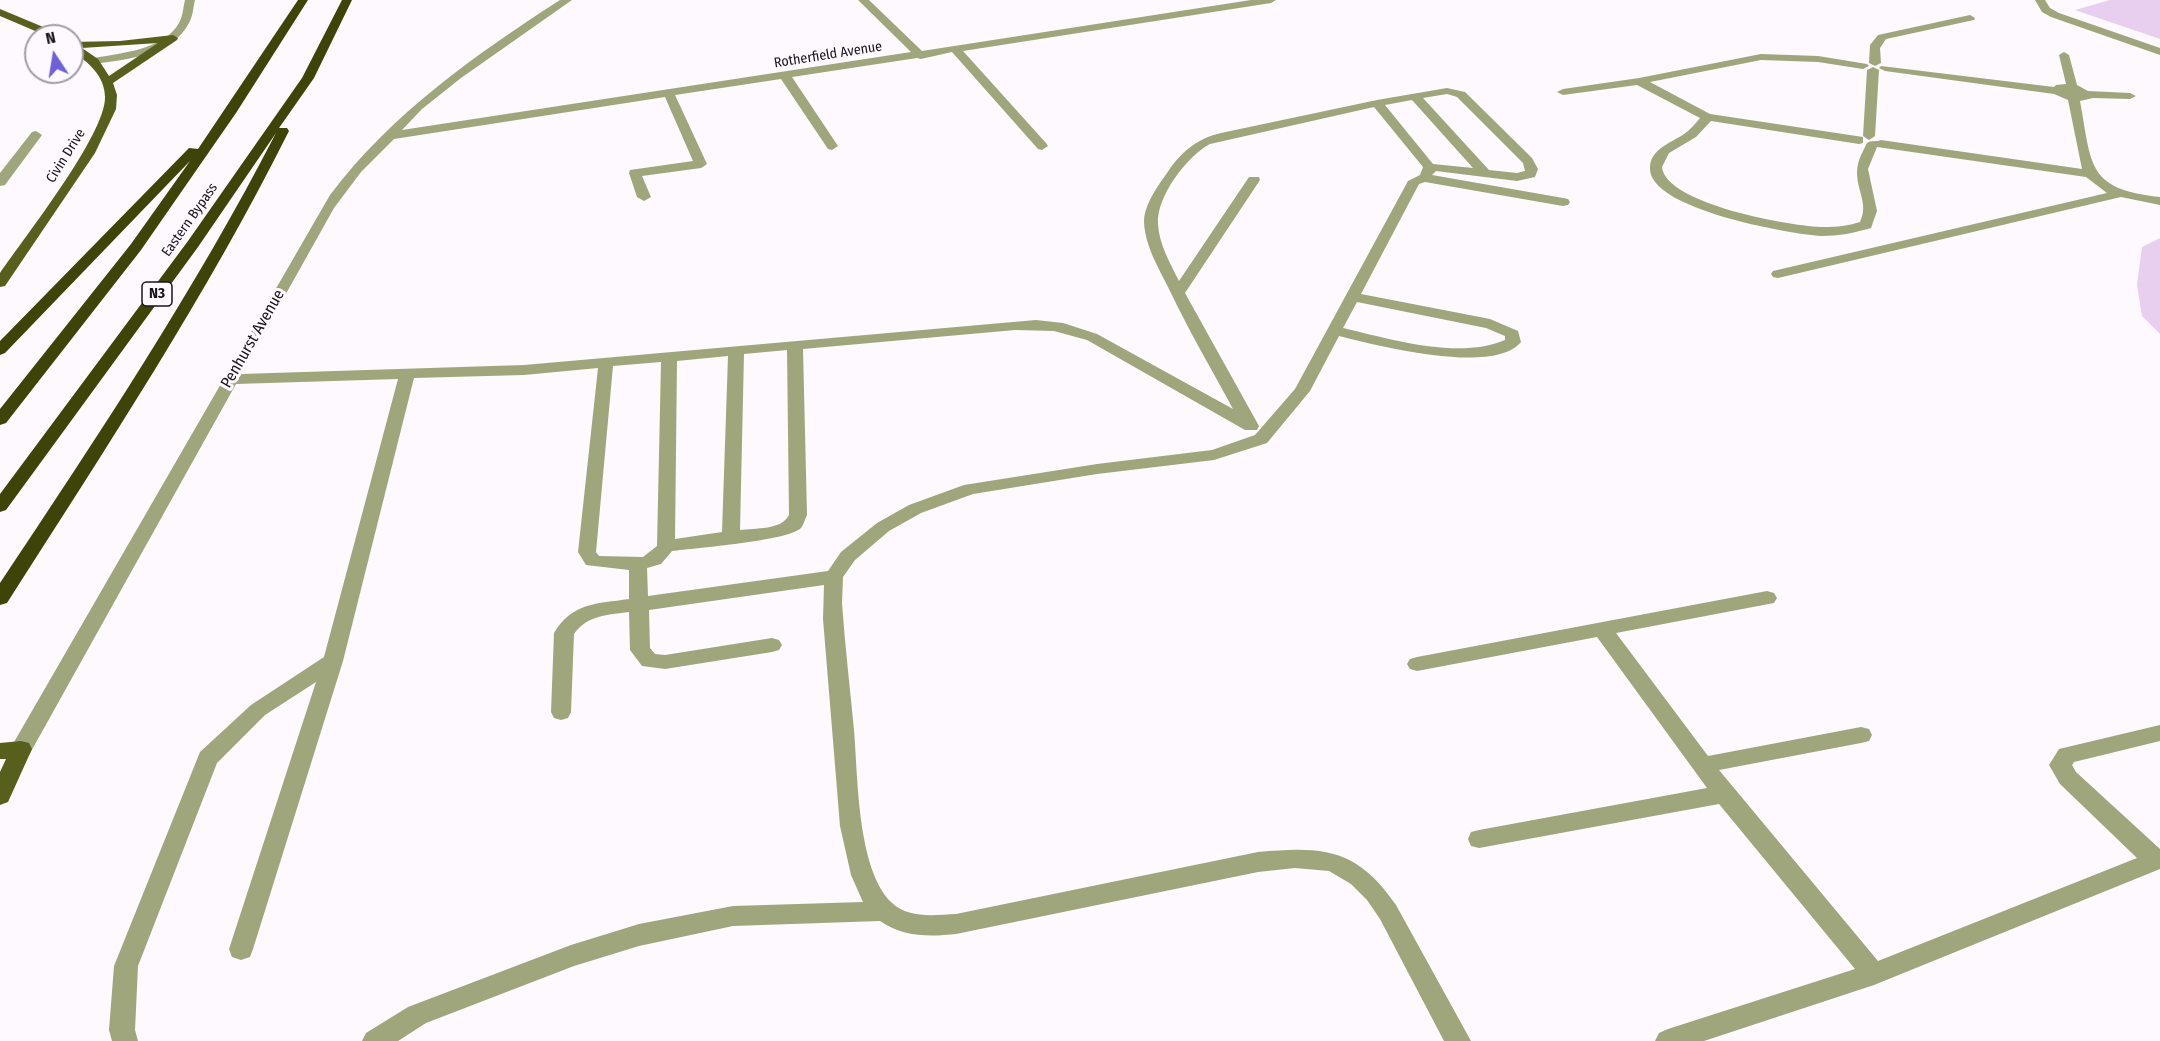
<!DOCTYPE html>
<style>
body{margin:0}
#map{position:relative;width:2160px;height:1041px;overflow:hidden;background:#fdf9fe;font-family:"Fira Sans Condensed",sans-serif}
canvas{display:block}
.north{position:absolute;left:24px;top:24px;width:60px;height:60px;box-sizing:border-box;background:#fdf9fe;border:2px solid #a29da4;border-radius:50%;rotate:348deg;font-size:16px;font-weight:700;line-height:24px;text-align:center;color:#1a131c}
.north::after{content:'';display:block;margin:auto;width:21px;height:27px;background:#6f60da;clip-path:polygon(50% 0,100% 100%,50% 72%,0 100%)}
</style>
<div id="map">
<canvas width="2160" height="1041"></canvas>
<div class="north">N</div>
</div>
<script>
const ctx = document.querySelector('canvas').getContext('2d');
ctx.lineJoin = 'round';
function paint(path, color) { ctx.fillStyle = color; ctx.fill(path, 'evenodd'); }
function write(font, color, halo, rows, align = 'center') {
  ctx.font = font + ' "Fira Sans Condensed",sans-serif'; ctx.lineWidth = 6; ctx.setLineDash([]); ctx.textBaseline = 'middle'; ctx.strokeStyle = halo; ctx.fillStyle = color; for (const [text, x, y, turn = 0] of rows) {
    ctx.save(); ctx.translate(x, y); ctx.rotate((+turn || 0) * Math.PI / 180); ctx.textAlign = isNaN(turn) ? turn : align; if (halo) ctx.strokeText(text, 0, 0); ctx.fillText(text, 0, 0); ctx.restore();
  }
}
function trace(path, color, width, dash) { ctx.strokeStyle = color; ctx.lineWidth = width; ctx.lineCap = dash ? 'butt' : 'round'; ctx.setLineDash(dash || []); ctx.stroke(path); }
const green = new Path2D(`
 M2110,0H2160V39L2075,10Z
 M2160,238V334L2142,316L2137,285L2142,247Z`);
const minor = new Path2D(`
 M185,0H195C193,8 193,16 189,23C172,56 127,59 94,64L88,61L94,58C121,53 164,50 179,23C183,16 183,8 185,0Z
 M560,0H572L461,78L422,109L402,130L911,52L858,0H869L922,51L1251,0H1276L1271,3L963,51L1046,143L1048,146L1042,150L1038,149L952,52L921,59L917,58L792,77L838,146L832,150L828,149L781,79L675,95L707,164L701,168L642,176L651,197L644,201L637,197L629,173L630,170L693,161L665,97L394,139L361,172L334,208L241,374L524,365L1036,320L1063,323L1097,334L1233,409C1212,370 1189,331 1170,291C1160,270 1145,247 1144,222C1144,205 1157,187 1167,173C1181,152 1196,139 1221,133L1377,100L1447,88L1465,92L1532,158L1538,169L1535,177L1517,181L1436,171L1432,175L1563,198L1568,199L1570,202L1568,205L1563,206L1425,182L1419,184L1361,294L1490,319L1518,331L1521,342C1493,376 1376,345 1339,336L1310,391L1267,443L1214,460L1097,474L973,494L921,513L889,531L855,560L843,577L842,603C845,646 850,688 854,730C858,777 857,868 891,902C908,919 934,915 956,914L1258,852C1323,846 1357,848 1396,905L1471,1041H1444L1380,919L1367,900L1351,884L1329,871L1295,868L1258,872L956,934C929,937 903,937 880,921L733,926L639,946L574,966L426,1023L398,1041H362L366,1033L408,1007L571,945L639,924L733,906L863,902L851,875L840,826L823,619L824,585L649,610L650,648L655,654L665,655L772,638L779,640L782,645L779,650L772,652L665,669L642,666L630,650L629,612C608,615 587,615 574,634L571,712L568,718L561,720L554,718L551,712L554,633C573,602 596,604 629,599V570L586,565L578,552L598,368L524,375L414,378L343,661L253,949L250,957L241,960L232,957L229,949L316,682L265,715L217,763L138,966L135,1030L138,1041H112L109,1030L114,966L200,752L251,705L324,657L398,379L236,384L29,755L21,757L13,755L10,749L330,195C392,113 475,55 560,0ZM1447,94L1457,97L1523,163L1525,171L1517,173L1489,170L1423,98ZM1412,100L1473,168L1433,164L1385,105ZM1374,107L1423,167L1420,175L1408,181L1295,389L1255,435L1212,450L1097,464L964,485L909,505L877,523L841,552L828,571L648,596L647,568L661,564L672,551C695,548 788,541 801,528C804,524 805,519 807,515L803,349L1015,330L1054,331L1087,340L1245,430H1257L1259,426L1185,293L1260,180L1259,177H1249L1179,281C1170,263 1159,244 1158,224C1156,197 1187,156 1210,144ZM1357,302L1486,328L1505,336V340C1459,360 1390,339 1343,328ZM787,350L789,515C782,530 755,528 740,530L744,354ZM728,356L722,532L675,539L677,361ZM661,362L657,546L643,557L599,556L596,552L613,366Z
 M2035,0H2045L2050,8L2059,13L2160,48V55L2051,17L2042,12Z
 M1970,15L1975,18L1974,20L1886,39L1880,48L1881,63L1875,66L1869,63L1870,45L1878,35Z
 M2064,52L2069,55L2077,85L2088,91L2130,93L2136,96L2130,99L2093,98L2080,101C2092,165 2086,189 2160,197V205L2121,197L1778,278L1773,277L1771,274L1773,271L2107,193L2086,177L1877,147L1868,169L1877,211L1871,228C1854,233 1839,236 1821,236C1790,234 1648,209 1650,168C1650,149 1671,143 1684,134C1690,130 1695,124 1700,118L1637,85L1563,95L1557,92L1563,89L1639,78L1761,54L1818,56L1867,64L1869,66L1863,69L1818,62L1761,60L1650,82L1710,114L1863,137V143L1859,144L1711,121L1696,137L1669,153L1662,167C1665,204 1793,227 1824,227C1837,227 1848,226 1860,222C1872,198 1846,182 1863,151C1863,151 1867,143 1867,143C1871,140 1877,142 1881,140L2082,169L2068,100L2054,94L1885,71L1879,68L1881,66L2054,87L2056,85L2066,84L2059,55Z
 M1873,67L1879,70L1875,136L1869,140L1863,136L1867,70Z
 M36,131L42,135L5,185L0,186V173L32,132Z
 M1767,591L1774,593L1777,598L1774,603L1616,633L1708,756L1861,727L1869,729L1872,735L1869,741L1861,743L1719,770L1878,961L2137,858L2060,784L2049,765L2059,749L2160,725V741L2074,762L2072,765L2076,772L2160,849V869L1874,985L1704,1041H1655L1659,1033L1668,1029L1855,969L1719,804L1479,848L1471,846L1468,839L1471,832L1479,830L1707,788L1597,637L1417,671L1410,669L1407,664L1410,659L1417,657Z`);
const major = new Path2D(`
 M0,9L60,34L61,36H47L0,16Z
 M173,35L178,38L177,40L113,83L117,95L116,109L95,153L5,286L0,287V273C24,238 106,134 105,97C105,76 88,62 72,51V42L120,41ZM158,43L109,76L98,59L82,48Z
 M21,741L29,743L32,749L8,802L0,805V772L6,759H0V743Z`);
const highway = new Path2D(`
 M298,0H308L236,113L141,250L6,423L0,425V409L131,244L190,161L5,353L0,355V341L189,148L198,149Z
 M342,0H352L314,78L279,128H287L289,131C207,295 106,448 7,603L0,605V583C98,436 195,290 276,133L198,247L6,510L0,512V494L188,241L302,78Z`);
const farStreetnames = [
 ["Rotherfield Avenue",828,55,-9],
 ["Civin Drive",66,156,-58],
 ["Eastern Bypass",190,220,-55]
];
const shields = [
 [157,294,30]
];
const shieldNames = [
 ["N3",157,294]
];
const streetNames = [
 ["Penhurst Avenue",253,339,-60]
];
paint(green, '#e9cfef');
paint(minor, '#9fa67c');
paint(major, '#565f1c');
paint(highway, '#3e4408');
write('14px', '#1a131c', '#fdf9fe', farStreetnames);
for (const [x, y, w] of shields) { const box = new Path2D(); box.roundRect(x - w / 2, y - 12, w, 24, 4.5); ctx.fillStyle = '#fdf9fe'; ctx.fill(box); trace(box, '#1a131c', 1.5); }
write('bold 15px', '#1a131c', null, shieldNames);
write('16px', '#1a131c', '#fdf9fe', streetNames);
</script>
